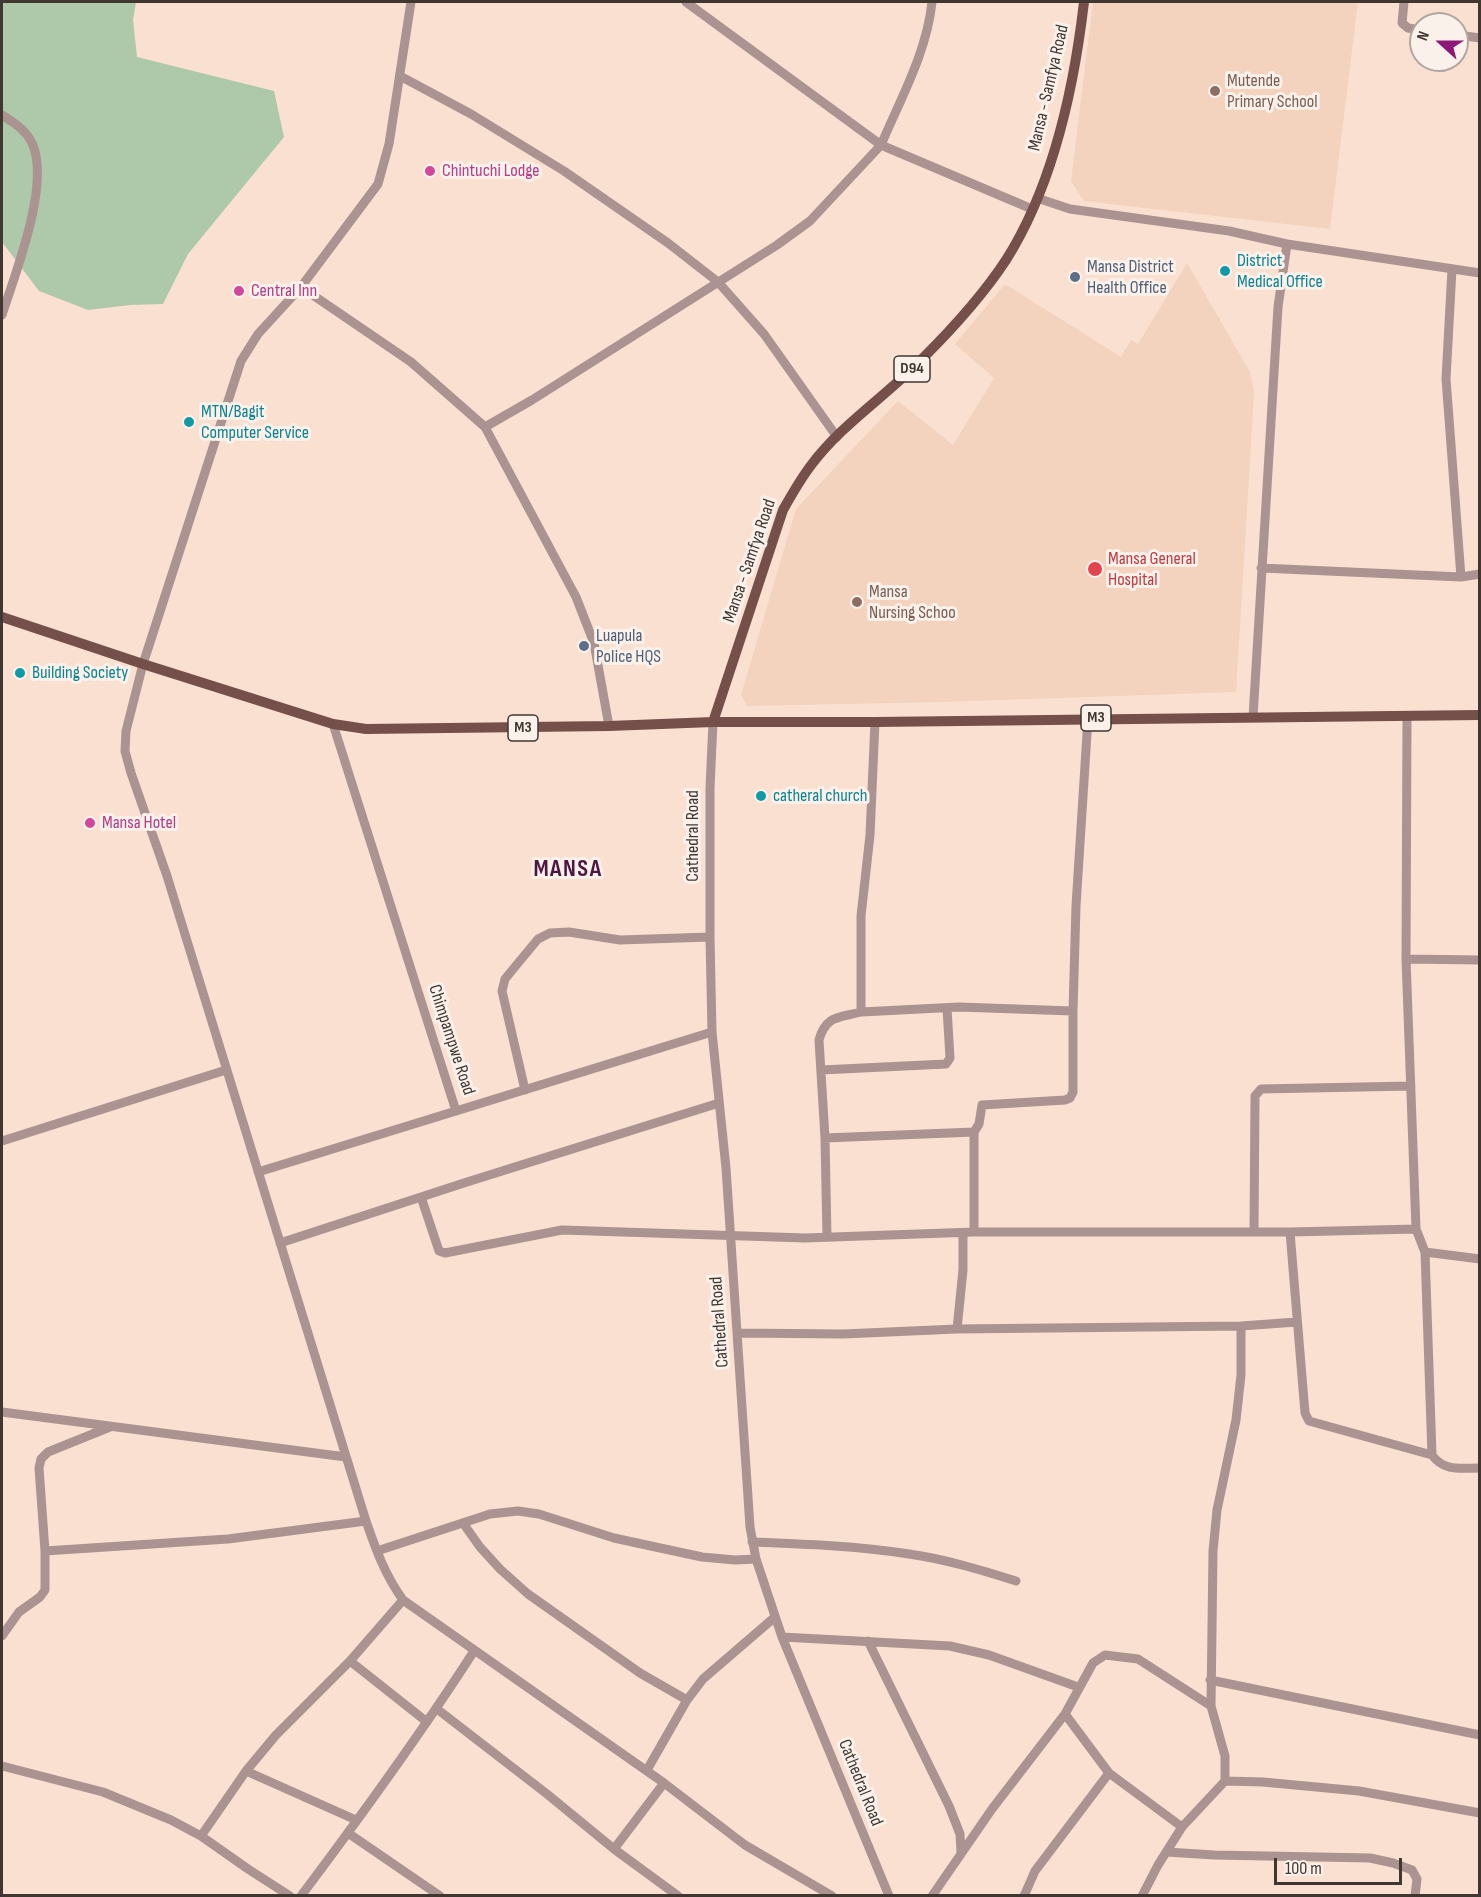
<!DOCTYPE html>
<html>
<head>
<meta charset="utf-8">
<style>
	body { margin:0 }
	#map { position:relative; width:1481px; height:1897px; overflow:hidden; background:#fae0d1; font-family:"Sofia Sans Condensed",sans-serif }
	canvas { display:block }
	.frame { position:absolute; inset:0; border:3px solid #413731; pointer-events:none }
	.north { position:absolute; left:1409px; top:12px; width:60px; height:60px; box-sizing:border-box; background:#fbf1eb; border:2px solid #b1a7a1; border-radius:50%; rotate:291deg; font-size:16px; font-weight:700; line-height:24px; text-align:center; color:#413731 }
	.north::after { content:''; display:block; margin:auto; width:21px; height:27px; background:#8e1878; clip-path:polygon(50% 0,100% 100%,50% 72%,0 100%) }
	.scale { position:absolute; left:1274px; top:1858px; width:128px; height:27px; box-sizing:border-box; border:3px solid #413731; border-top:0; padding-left:8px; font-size:18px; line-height:21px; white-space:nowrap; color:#413731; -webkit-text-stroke:4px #fbf1eb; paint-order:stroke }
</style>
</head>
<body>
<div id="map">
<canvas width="1481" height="1897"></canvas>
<div class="frame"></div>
<div class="north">N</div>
<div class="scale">100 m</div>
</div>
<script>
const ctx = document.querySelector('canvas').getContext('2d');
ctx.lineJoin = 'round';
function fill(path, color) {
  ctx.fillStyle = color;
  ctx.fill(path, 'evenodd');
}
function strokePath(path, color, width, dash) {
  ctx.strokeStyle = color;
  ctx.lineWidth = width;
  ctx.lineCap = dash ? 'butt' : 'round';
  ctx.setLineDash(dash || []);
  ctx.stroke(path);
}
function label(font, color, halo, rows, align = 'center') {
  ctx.font = font + ' "Sofia Sans Condensed",sans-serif';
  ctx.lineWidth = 6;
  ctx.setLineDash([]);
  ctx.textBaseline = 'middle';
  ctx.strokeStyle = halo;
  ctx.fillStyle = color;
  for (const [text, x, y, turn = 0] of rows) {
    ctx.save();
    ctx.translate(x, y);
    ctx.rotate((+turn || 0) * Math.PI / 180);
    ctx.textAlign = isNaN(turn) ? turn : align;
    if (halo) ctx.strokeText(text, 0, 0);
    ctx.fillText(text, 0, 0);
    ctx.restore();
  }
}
fill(new Path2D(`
	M1093 2H1358L1330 229 1084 201 1071 181Z
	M1187 263 1250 372 1254 393 1236 692 941 702 747 706 741 695 796 509 898 401 953 445 994 378 955 344 1005 284 1121 357 1131 340 1138 344Z`), '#f3d2be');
fill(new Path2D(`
	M2 2H136L133 20 137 57 274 91 284 137 188 254 163 304 130 305 88 310 39 291 2 242Z`), '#aec8aa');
strokePath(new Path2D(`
	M411 2 389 144 378 184 301 287 258 334 241 361 143 664 126 731 125 751 131 773 167 876 366 1521C376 1550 385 1575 403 1600L664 1783 745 1845 832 1896
	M686 2 881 145C900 100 927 52 932 2
	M1404 2 1402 23 1408 28 1421 30
	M1457 35 1480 38
	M400 76 471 114 564 171 668 243 718 282 764 334 837 437
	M2 115C14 123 25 129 32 143 51 184 15 274 2 315
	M1037 198 1070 209 1229 231 1287 244 1278 307 1253 717
	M1287 244 1480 273
	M301 287 411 362 485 427 532 400 777 245 810 221 881 145 1032 209
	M485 427 576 597 594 643 609 726
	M1261 568 1461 577 1446 379 1452 269
	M1461 577 1480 574
	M713 722 710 788V937L712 1032 726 1168 750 1527 756 1559 782 1637 889 1896
	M333 724 456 1111 712 1032
	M1406 959 1480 960
	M861 1012 959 1007 1073 1011 1076 906 1088 718
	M821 1070 946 1064 950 1058 947 1008
	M525 1090 502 991 505 979 514 968 538 939 550 933 569 932 620 940 710 937
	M825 1138 974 1132
	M2 1141 226 1070
	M258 1172 456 1111
	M421 1197 439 1251 445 1253 562 1230 805 1238 974 1232H1290L1416 1229 1406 959 1407 716
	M974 1232V1132L979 1124 982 1105 1065 1100 1070 1098 1073 1092V1011
	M1254 1232 1255 1096 1261 1089 1411 1086
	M1290 1232 1305 1413 1309 1421 1432 1455 1425 1252 1416 1229
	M827 1237 825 1138 819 1040C826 1015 839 1018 861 1012V916L870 835 875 722
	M280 1243 467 1182 719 1103
	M1425 1252 1480 1259
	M957 1329 963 1270V1233
	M737 1333 843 1334 957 1329 1241 1326 1297 1322
	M2 1412 346 1457
	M1432 1455C1444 1472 1461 1468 1480 1468
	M463 1523 480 1547 500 1569 528 1594 640 1673 687 1700
	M752 1542C804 1544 857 1546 909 1554 945 1559 981 1570 1016 1581
	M45 1551 228 1539 366 1521
	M377 1551 490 1514 518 1511 539 1514 614 1538 702 1557 735 1560 756 1559
	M2 1636 19 1612 40 1597 45 1590V1551L39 1468 41 1459 48 1452 110 1427
	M782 1637 950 1646 989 1655 1078 1687
	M868 1641 949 1806 960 1834 961 1852
	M350 1661 427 1722
	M1210 1680 1480 1735
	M1211 1706 1213 1551 1217 1510 1236 1420 1241 1375V1326
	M437 1709 547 1794 614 1849 678 1896
	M1065 1714 1093 1663 1105 1655 1138 1659 1211 1706 1225 1756V1781L1182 1827
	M2 1766 103 1792 171 1820 201 1836 248 1869 290 1896
	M647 1770 687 1700 703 1679 775 1617
	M246 1771 356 1820
	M1109 1773 1182 1827 1158 1865 1142 1896
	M1225 1781 1263 1782 1359 1791 1480 1813
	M348 1833 440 1896
	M201 1836 246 1771 276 1735 350 1661 403 1600
	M614 1849 664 1783
	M1167 1852 1214 1855 1370 1858 1393 1863 1412 1870 1417 1879 1415 1896
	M301 1896C361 1816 420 1735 474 1651
	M932 1896 992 1809 1065 1714 1109 1773 1035 1871 1024 1896`), '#aa9390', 9);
strokePath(new Path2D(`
	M2 617 143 664 333 724 366 729 609 726 713 722H875L1480 715
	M713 722 783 510C792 494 801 478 812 464 843 423 889 394 924 357 953 328 983 295 1006 260 1053 186 1074 88 1084 2`), '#754f4a', 10);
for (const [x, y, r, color] of [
	[1215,91,6,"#8d6e63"],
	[430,171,6,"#d1479c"],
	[1225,271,6,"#0f9aa8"],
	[1075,277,6,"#5c6f8a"],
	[239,291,6,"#d1479c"],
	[189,422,6,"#0f9aa8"],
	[1095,569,8,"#e0444e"],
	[857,602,6,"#8d6e63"],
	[584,646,6,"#5c6f8a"],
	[20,673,6,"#0f9aa8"],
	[761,796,6,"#0f9aa8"],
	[90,823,6,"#d1479c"]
]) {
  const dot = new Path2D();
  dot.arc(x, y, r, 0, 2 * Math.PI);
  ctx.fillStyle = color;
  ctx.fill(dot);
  strokePath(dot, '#fbf1eb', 2);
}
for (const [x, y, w] of [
	[912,369,36],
	[1096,718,30],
	[523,728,30]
]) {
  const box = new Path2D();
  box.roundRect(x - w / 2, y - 13, w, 26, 4.5);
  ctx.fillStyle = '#fbf1eb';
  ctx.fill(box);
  strokePath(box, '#413731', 1.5);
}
label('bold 16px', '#413731', null, [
	["D94",912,369],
	["M3",1096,718],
	["M3",523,728]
]);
label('18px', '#785e54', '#fbf1eb', [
	["Mutende",1227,81],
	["Primary School",1227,102],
	["Mansa",869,592],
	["Nursing Schoo",869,613]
], 'left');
label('18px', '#413731', '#fbf1eb', [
	["Mansa - Samfya Road",1049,88,-77],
	["Mansa - Samfya Road",750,561,-71],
	["Cathedral Road",693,836,-90],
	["Chimpampwe Road",451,1040,72],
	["Cathedral Road",720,1322,-94],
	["Cathedral Road",860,1783,68]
]);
label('18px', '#b23c85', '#fbf1eb', [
	["Chintuchi Lodge",442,171],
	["Central Inn",251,291],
	["Mansa Hotel",102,823]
], 'left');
label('18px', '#0d838f', '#fbf1eb', [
	["District",1237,261],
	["Medical Office",1237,282],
	["MTN/Bagit",201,412],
	["Computer Service",201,433],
	["Building Society",32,673],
	["catheral church",773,796]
], 'left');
label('18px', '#4e5e75', '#fbf1eb', [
	["Mansa District",1087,267],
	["Health Office",1087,288],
	["Luapula",596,636],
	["Police HQS",596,657]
], 'left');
label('18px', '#be3a42', '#fbf1eb', [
	["Mansa General",1108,559],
	["Hospital",1108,580]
], 'left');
ctx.letterSpacing = '1.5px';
label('bold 24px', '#4e1742', '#fbf1eb', [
	["MANSA",568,870]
]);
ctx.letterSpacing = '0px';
</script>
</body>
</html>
